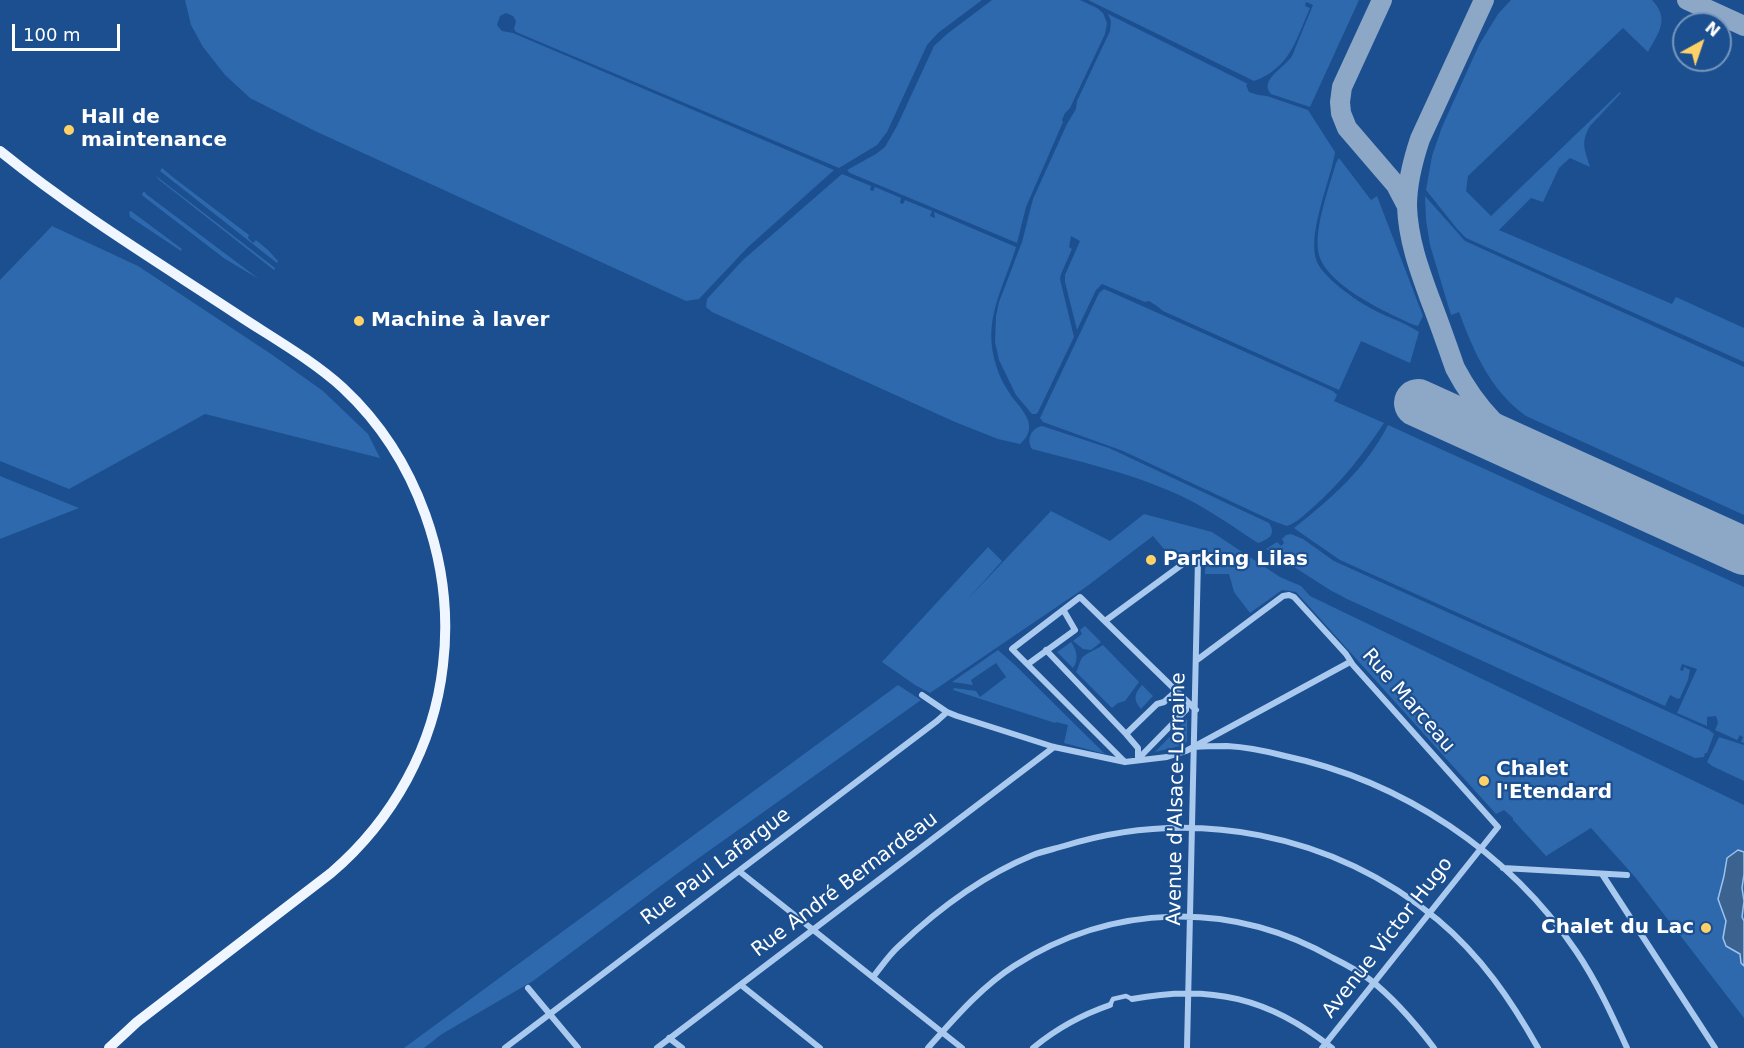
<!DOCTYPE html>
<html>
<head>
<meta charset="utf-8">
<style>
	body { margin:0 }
	#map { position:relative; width:1744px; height:1048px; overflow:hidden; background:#1b4f8f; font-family:"DejaVu Sans",sans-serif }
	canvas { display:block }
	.north { position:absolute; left:1672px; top:12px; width:60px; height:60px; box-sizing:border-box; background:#1b4f8f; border:2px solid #7695bc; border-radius:50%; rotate:40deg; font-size:16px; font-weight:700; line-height:24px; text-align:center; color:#fff }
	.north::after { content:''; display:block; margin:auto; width:21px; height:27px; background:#ffd166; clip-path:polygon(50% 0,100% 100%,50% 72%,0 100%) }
	.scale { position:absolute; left:12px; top:24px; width:108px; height:27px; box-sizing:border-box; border:3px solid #fff; border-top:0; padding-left:8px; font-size:18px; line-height:21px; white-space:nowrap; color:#fff; -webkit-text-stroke:4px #1b4f8f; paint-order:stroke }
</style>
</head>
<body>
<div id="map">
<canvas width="1744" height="1048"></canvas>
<div class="north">N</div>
<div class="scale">100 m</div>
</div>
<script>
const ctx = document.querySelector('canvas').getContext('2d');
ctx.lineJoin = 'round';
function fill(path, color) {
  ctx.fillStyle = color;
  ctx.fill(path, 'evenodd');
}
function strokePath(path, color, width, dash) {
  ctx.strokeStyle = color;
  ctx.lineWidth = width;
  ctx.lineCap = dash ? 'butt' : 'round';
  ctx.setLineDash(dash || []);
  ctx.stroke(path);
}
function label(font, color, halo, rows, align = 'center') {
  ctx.font = font + ' "DejaVu Sans",sans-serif';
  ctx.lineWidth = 4.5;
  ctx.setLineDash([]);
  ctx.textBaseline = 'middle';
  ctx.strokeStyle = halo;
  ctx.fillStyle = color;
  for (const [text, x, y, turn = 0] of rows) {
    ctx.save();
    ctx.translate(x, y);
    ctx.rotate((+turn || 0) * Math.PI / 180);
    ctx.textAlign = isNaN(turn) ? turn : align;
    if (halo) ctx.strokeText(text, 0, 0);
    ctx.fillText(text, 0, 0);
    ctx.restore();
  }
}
fill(new Path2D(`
	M185 0H982L938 33 927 45 887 132 877 145 839 168 516 32 514 29 516 21 513 16 506 13 500 16 497 25 502 31 513 33 834 170 747 248 699 299 686 301 315 131 250 98 225 75 203 47 191 25Z
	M992 0H1080L1097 8 1103 13 1107 23 1105 34 1070 108 1065 113 1062 120 1063 122 1026 207 1017 243 850 173 847 170 876 154 885 147 897 126 934 46 947 34Z
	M1088 0H1359L1310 107 1271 94C1259 80 1283 69 1292 56L1313 5 1306 2 1305 6 1310 8C1296 40 1290 68 1254 81Z
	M1511 0H1652C1670 19 1659 32 1648 52L1623 28 1468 176 1466 191 1491 216 1620 92 1621 93 1590 126C1580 143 1585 150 1590 167L1570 158 1559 168 1543 202 1531 198 1499 230 1672 304 1676 297 1744 328V362L1466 238 1458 230 1426 190 1432 156 1442 127 1479 45 1498 14Z
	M1108 14 1248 84 1246 85 1249 92 1258 95 1267 96 1308 110 1335 152C1331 180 1306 235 1317 262 1323 276 1351 297 1365 305 1382 316 1403 321 1419 332L1410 363 1361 341 1339 390 1163 311 1157 306 1149 301 1145 302 1102 284 1096 290 1077 330 1065 282V275L1080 241 1071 236 1069 247 1072 249 1061 274 1060 279 1074 337 1038 412 1036 414H1032L1016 395 999 360 995 342 996 316 999 302 1022 242 1033 199 1067 124 1076 109 1077 101 1110 31 1111 21Z
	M1339 158 1371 200 1377 196 1423 316 1418 326 1414 325C1386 312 1322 284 1318 250 1315 226 1329 187 1336 163Z
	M162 168 174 178 249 235 248 238 253 243 256 240 268 250 278 261 277 263 160 171Z
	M842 174 871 186 870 190 873 191 875 187 901 198 900 203 903 204 905 200 932 211 930 216 935 218 934 212 1016 247C1003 290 981 321 997 368 1000 378 1006 388 1012 397 1023 411 1040 427 1020 444L998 439 955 422 712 312 706 307 707 299 743 260Z
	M156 176 275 268 274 270 158 179Z
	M144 191 146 194 259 279 225 259 143 196 142 194Z
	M1425 196 1465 241 1744 367V515L1526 416C1490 390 1474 352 1459 312L1451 315 1430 245 1426 220Z
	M131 211 182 249 181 251 130 217 129 212Z
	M52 226 138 266 274 356 323 391 368 434 380 458 205 414 69 489 0 461V280Z
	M1104 289 1333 391 1337 395 1334 401 1384 423C1361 457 1341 483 1310 510 1303 516 1296 523 1287 526L1273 521 1123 451 1043 422 1040 418 1099 293Z
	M1388 425 1744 587V743L1741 742 1743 737 1740 735 1737 740 1715 730 1718 723 1716 716 1707 717V726L1677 713 1697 669 1682 664 1680 670 1683 671 1684 667 1690 670 1688 680 1680 698 1678 699 1670 695 1665 706 1340 560 1298 531 1294 528C1331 499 1367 467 1388 425Z
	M1042 426 1109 448 1269 523C1276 534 1270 539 1258 543 1230 525 1202 504 1170 491 1126 472 1078 461 1032 449 1026 440 1031 428 1042 426Z
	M0 476 79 508 0 539Z
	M1051 511 1110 541 1144 514 1212 532 1280 577 1301 586 1310 596 1744 805V1018L1635 877 1591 828 1546 856 1513 820V818L1504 810 1496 814 1296 592 1282 590 1250 613 1234 592 1229 574H1205L1206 550H1192L1176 563 1153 536 1086 587 930 693 915 685 882 662 988 547 1002 561 968 599Z
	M1291 534 1303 539 1334 561 1709 730 1714 734 1707 753H1705L1704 757 1695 758 1347 599 1330 590 1266 549 1277 542 1281 546 1284 543 1282 539 1286 535Z
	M1085 626 1101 642 1091 650 1083 649 1073 641 1082 634 1080 630Z
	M1071 642C1077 650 1079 660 1073 668L1057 652Z
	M1103 645 1139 682 1125 701 1118 703 1112 708 1076 672C1079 667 1079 662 1082 658 1083 655 1099 648 1103 645Z
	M998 650 1015 665 1105 754 1064 743 1068 725 1056 722 1055 723 953 690 954 688 976 691 980 697 1006 677 996 663 971 680 973 685 952 682Z
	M898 685 921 700 682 870 533 981 442 1034 424 1048H404Z
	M1142 685 1153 696 1141 709C1133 700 1134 694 1142 685Z
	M1187 719V741L1184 745 1155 752Z
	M1719 737 1744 745V781L1712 766 1707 762Z`), '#2e69ad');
const water = new Path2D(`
	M1738 850 1744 852V874L1742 888 1744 901 1742 917 1744 921V966L1741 963 1740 954 1726 946 1723 938 1726 921 1718 899 1724 876 1727 858Z`);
fill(water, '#3c6290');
strokePath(water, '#9cc4f0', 1.5);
strokePath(new Path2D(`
	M1382 0 1342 87 1340 102 1341 113 1347 128 1396 185 1407 206
	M1484 0 1420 139C1413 160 1407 183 1407 206 1408 239 1419 269 1430 299 1439 322 1447 345 1455 368 1477 410 1503 435 1542 459
	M1687 0 1744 26`), '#8da7c7', 20);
strokePath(new Path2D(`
	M1418 403 1744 551`), '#8da7c7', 48);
strokePath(new Path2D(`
	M1110 1005 1113 999 1126 996 1132 999`), '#a9c9ee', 4.5);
strokePath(new Path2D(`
	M1105 621 1191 558 1198 559 1187 1048
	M1046 650 1126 734 1138 748V760
	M1197 660 1283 596 1289 595 1294 597 1346 654 1353 665 1498 827 1322 1048
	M1028 664 1075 630 1064 611
	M922 695 947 712 957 716 1054 747 1125 762 1167 757 1186 751 1350 662
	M1126 734 1157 704 1164 702 1175 692
	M1195 747C1206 746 1216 746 1227 746 1246 747 1266 751 1285 756 1402 781 1509 852 1576 951 1597 982 1612 1015 1627 1048
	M1138 759 1186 710V702
	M1125 762 1012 649 1080 597 1196 710
	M1503 868 1627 875
	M739 871 962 1048
	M1602 874 1715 1048
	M873 977C881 967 889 955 899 946 937 910 984 875 1033 855 1043 851 1054 849 1064 846 1193 806 1333 833 1438 920 1481 956 1511 1000 1538 1048
	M741 985 820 1048
	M528 988 578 1048
	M1132 999C1210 984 1270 998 1332 1048
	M669 1038 682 1048
	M505 1048 937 721 947 712
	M657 1048 1054 747
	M928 1048C954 1019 981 987 1014 966 1112 903 1231 900 1333 958 1345 964 1358 971 1369 979 1394 998 1415 1023 1434 1048
	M1033 1048C1057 1028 1081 1015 1110 1005`), '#a9c9ee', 6);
strokePath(new Path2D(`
	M0 151C74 211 156 261 235 313 271 337 311 359 343 388 417 457 455 564 443 665 434 746 393 820 331 873L137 1022 109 1048`), '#f0f6ff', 10);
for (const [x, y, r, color] of [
	[69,130,6,"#ffd166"],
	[359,321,6,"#ffd166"],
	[1151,560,6,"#ffd166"],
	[1484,781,6,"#ffd166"],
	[1706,928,6,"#ffd166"]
]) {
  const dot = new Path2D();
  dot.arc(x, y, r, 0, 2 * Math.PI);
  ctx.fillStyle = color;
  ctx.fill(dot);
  strokePath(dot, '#1b4f8f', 2);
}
label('bold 20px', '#fff', '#1b4f8f', [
	["Hall de",81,118],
	["maintenance",81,141],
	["Machine à laver",371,321],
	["Parking Lilas",1163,560],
	["Chalet",1496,770],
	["l'Etendard",1496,793],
	["Chalet du Lac",1694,928,"right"]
], 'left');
label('20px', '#fff', '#1b4f8f', [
	["Rue Marceau",1408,701,49],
	["Avenue d'Alsace-Lorraine",1177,799,-89],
	["Rue Paul Lafargue",716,867,-37],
	["Rue André Bernardeau",845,885,-37],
	["Avenue Victor Hugo",1388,938,-52]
]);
</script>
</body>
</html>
